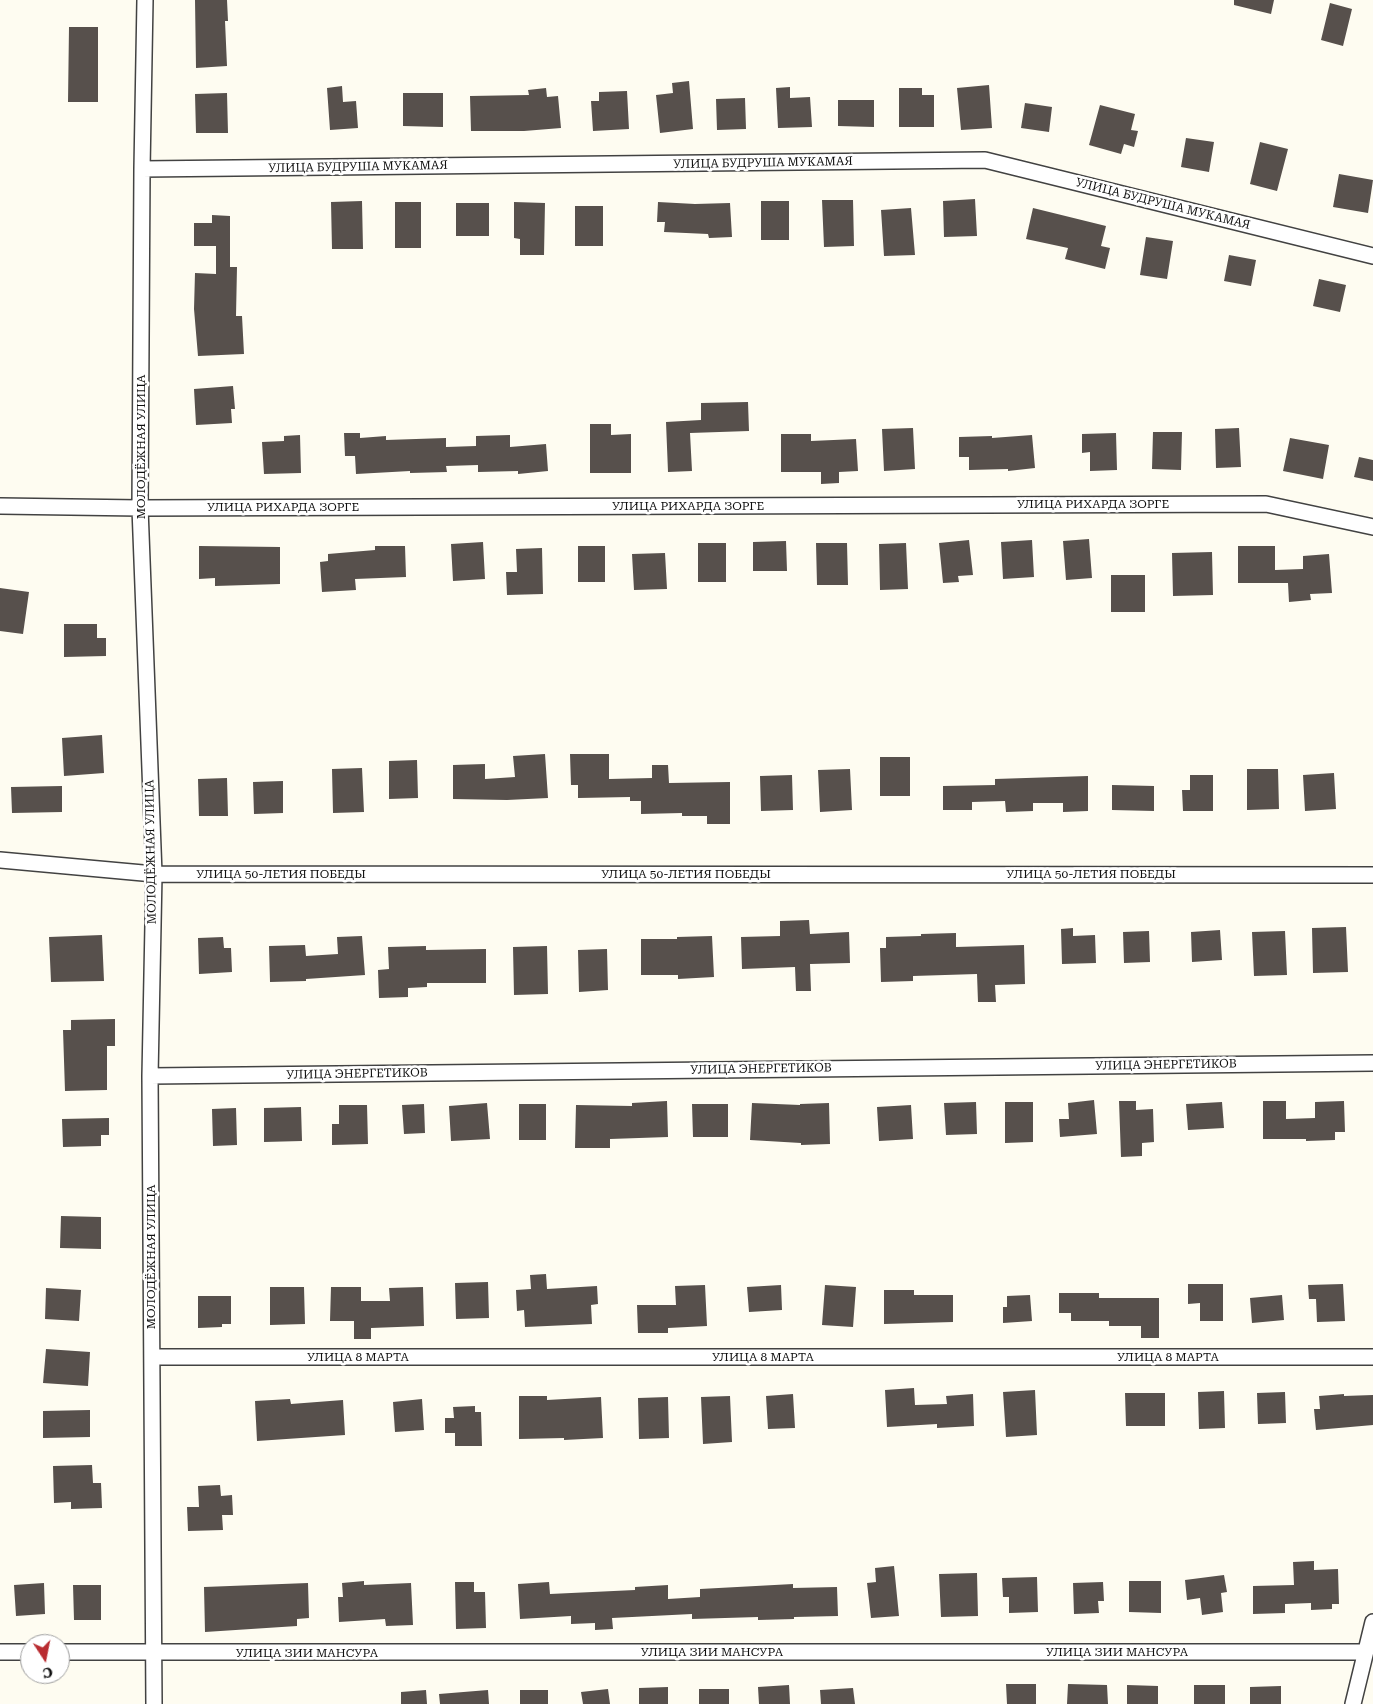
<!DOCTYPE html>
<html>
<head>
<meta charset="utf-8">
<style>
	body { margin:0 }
	#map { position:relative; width:1373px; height:1704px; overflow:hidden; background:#fefcf1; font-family:"Roboto Serif",serif }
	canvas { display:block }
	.north { position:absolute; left:20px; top:1634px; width:50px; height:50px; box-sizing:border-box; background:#fff; border:1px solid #9f9f9f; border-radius:50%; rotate:169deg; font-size:14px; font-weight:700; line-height:20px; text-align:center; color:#0f0f0f }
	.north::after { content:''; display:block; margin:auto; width:18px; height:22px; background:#b92c31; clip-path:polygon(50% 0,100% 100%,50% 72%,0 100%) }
</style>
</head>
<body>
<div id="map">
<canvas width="1373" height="1704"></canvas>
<div class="north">С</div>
</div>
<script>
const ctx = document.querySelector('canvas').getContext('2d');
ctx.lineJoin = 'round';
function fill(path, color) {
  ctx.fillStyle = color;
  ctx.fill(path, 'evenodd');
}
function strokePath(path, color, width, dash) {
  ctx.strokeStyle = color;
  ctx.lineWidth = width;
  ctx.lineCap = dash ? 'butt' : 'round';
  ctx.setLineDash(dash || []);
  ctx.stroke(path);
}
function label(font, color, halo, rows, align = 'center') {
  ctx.font = font + ' "Roboto Serif",serif';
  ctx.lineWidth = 5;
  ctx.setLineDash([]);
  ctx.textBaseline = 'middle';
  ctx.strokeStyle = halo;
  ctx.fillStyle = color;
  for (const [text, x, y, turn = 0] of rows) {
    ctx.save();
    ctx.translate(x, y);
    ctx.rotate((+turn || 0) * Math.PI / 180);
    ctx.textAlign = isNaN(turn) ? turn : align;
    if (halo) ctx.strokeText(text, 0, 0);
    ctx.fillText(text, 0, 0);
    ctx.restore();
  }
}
fill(new Path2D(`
	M195 0H227L228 21H225L227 66 196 68Z
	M1234 0H1274L1271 14 1234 5Z
	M1330 3 1352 9 1343 46 1321 40Z
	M69 27H98V102H68Z
	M689 81 693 129 660 133 656 95 673 93 672 83Z
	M989 85 992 128 961 130 957 88Z
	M342 86 343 102 356 101 358 128 330 130 327 88Z
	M790 87V98L810 97 812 127 778 128 776 88Z
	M546 88 547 97 558 96 561 128 524 131H471L470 96 529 95 528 90Z
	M899 88H922V95H934V127H899Z
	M627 91 629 129 593 131 591 101H599V92Z
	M227 93 228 133H196L195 94Z
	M403 93H443V127L403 126Z
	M745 98 746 129 717 130 716 99Z
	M838 100H874V127L838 126Z
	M1025 103 1052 107 1049 132 1021 128Z
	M1100 105 1135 114 1131 130 1138 131 1134 147 1124 144 1121 154 1089 145Z
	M1186 138 1214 142 1209 172 1181 167Z
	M1260 142 1288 149 1277 191 1250 184Z
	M1339 174 1373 180 1368 213 1333 207Z
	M975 199 977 236 944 237 943 201Z
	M822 200H853L854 246 824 247Z
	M362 201 363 249H332L331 202Z
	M761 201H789V240H761Z
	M395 202H421V248H395Z
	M514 202 545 203 544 255H520V239L514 238Z
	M658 202 695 204 730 203 732 237 709 238 708 234 664 232 665 222H657Z
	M456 203H489V236H456Z
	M575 206H603V246H575Z
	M911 208 915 255 884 256 881 210Z
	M1033 208 1106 226 1101 246 1110 248 1105 269 1065 259 1068 248 1026 239Z
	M212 215 230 216V267H237L236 316H242L244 354 198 356 194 309 195 273 216 274V246H194V223H212Z
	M1146 237 1173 241 1167 279 1140 275Z
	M1229 255 1256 260 1251 286 1224 281Z
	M1319 279 1346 285 1340 312 1313 306Z
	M233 386 235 409H231L232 423 196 425 194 389Z
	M748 402 749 431 690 433 692 471 668 472 666 422 701 420V403Z
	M590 424H611V435L631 434V473H590Z
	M913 428 915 469 884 471 882 429Z
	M1239 428 1241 467 1216 468 1215 429Z
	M1153 432H1182L1181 470 1152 469Z
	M344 433H360V438L386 436V440L446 438V447L476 446V436L510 435V447L546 444 548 471 518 474V471L478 472V465L446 466 447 472 410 473V471L356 474 355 456H345Z
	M1116 433 1117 470 1090 471V452L1082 453V434Z
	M781 434H811V441L856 439 858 471 839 472V483L821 484V472H781Z
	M300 435 301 473 264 474 262 442 284 441V436Z
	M1032 435 1035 468 1008 471V469L969 470V457H959V437L992 436V438Z
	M1290 438 1329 445 1323 479 1283 471Z
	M1359 457 1373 460V481L1354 477Z
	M1089 539 1092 578 1066 580 1063 541Z
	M969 540 973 575 958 576 959 582 943 583 939 543Z
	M1032 540 1034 577 1003 579 1001 542Z
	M786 541 787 571H753V542Z
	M483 542 485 579 453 581 451 544Z
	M698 543H726V582H698Z
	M816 543H847L848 585H817Z
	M906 543 908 589 880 590 879 544Z
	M199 546 280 547V584L215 586V578L199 579Z
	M375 546H405L406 577 355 579 356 590 322 592 320 562 328 561V554L375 550Z
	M578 546H605V582H578Z
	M1238 546H1275V570L1303 569V556L1329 554 1332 593 1310 594 1311 600 1289 602 1288 583H1238Z
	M542 548 543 594 507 595 506 572H517L516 549Z
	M1212 552 1213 595 1173 596 1172 553Z
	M665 553 667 589 634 590 632 554Z
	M1111 575H1145V612H1111Z
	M0 588 29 592 23 634 0 631Z
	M64 624H97V638H106V656L64 657Z
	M102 735 104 773 64 776 62 738Z
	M545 754 548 798 507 800 453 799V765L485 764V779L515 777 513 756Z
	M570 754H609V779L652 778V765H668L669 783 730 782V824H707V816H682V813L641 814V801H630V797L578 798V785H571Z
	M880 757H910V796H880Z
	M417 760 418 798 389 799V761Z
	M362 768 364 812 333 813 332 769Z
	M850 769 852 810 820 812 818 770Z
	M1247 769H1278L1279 809 1247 810Z
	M1334 773 1336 809 1305 811 1303 775Z
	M792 775 793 810 761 811 760 776Z
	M1190 775H1213V811H1183L1182 790H1190Z
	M1088 776V811L1063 812V803H1033V811L1006 812 1005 801 972 802V810H943V786L995 785V779Z
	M227 778 228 816H199L198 779Z
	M283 781V813L254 814 253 782Z
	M1112 785 1154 786V811L1112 810Z
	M62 786V812L12 813 11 787Z
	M809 920 810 934 849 932 850 963 810 964 811 991H796L795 967 742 969 741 937 780 936V921Z
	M1346 927 1348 972 1313 973 1312 928Z
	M1073 928V936L1095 935 1096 963 1062 964 1061 929Z
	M1220 930 1222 960 1192 962 1191 932Z
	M1149 931 1150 962 1124 963 1123 932Z
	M1285 931 1287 975 1254 976 1252 932Z
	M956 933V947L1024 945 1025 984 995 985 996 1002H978L977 974 913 976V981L881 982 880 948H886V937L921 936V934Z
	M102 935 104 981 51 982 49 937Z
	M362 936 365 975 306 979V981L270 982 269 946 305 945 306 956 338 954 337 937Z
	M712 936 714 977 678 979V975H641V939H677V937Z
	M223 937 224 948H231L232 972 199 974 198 938Z
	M426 946V950L486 949V983H427V987L408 988V997L379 998 378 970 389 969 388 947Z
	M547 946 548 994 514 995 513 947Z
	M607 949 608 990 579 992 578 950Z
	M115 1019V1046H107V1090L65 1091 63 1030H71V1020Z
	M1094 1100 1097 1134 1060 1137 1059 1119H1069L1068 1103Z
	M667 1101 668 1137 610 1139V1148H575L576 1105 632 1106V1103Z
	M1119 1101H1136V1110L1153 1109 1154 1142 1142 1143V1156L1121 1157Z
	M1263 1101H1286V1119L1315 1118V1102L1344 1101 1345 1132H1335V1140L1306 1141V1139H1263Z
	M976 1102 977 1134 946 1135 944 1103Z
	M1005 1102H1033V1142L1005 1143Z
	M1222 1102 1224 1128 1188 1130 1186 1104Z
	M487 1103 490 1139 451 1141 449 1106Z
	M752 1103 800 1105V1104L829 1103 830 1144 801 1145V1143L750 1140Z
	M424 1104 425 1133 404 1134 402 1105Z
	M519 1104H546V1140H519Z
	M692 1104H728V1137H693Z
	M339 1105H367L368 1144 332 1145V1124H339Z
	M911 1105 913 1139 879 1141 877 1107Z
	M301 1107 302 1141 264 1142V1108Z
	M236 1108 237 1145 213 1146 212 1109Z
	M109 1118V1135H101V1146L63 1147 62 1119Z
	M61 1216 101 1217V1249L60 1248Z
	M546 1274 547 1289 597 1286 598 1304 591 1305 592 1324 525 1327 524 1310 517 1311 516 1290 531 1289 530 1275Z
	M488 1282 489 1318 456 1319 455 1283Z
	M1188 1284H1223V1321H1200V1303L1188 1304Z
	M1343 1284 1345 1321 1317 1322 1316 1299H1309L1308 1285Z
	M705 1285 707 1326 668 1328V1333H638L637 1305H676L675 1286Z
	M781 1285 782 1310 749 1312 747 1287Z
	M825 1285 856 1287 853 1327 822 1325Z
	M270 1287H304L305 1324 270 1325Z
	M331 1287H361V1301H390L389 1288 423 1287 424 1326 371 1328V1339H354V1321H330Z
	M46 1288 81 1290 79 1321 45 1319Z
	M884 1290H914V1295H953V1322L884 1324Z
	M1059 1293H1099V1298H1159V1338H1141V1326H1109V1321H1071V1313H1059Z
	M1030 1295 1032 1321 1003 1323V1307H1007V1296Z
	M1282 1295 1284 1320 1252 1323 1250 1298Z
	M198 1296H231V1324H222V1327L198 1328Z
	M46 1349 90 1352 88 1386 43 1383Z
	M914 1388 915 1405 947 1404 946 1396 973 1394 974 1426 937 1428V1424L887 1427 885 1390Z
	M1035 1390 1037 1435 1006 1437 1003 1392Z
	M1224 1391 1225 1428 1199 1429 1198 1392Z
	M1285 1392 1286 1423 1258 1424 1257 1393Z
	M1125 1393H1165V1426H1126Z
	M793 1394 795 1428 768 1429 766 1396Z
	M1344 1394V1396L1373 1395V1425L1316 1430 1314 1409H1320L1319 1396Z
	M519 1396H547V1400L601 1397 603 1438 564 1440V1438L519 1439Z
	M730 1396 732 1442 703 1444 701 1397Z
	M668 1397 669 1438 639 1439 638 1398Z
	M290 1399 291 1404 343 1400 345 1435 257 1441 255 1401Z
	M422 1399 424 1430 395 1432 393 1402Z
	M475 1406V1412H481L482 1446H455V1433H445V1418H454L453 1407Z
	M90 1410V1437L43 1438V1411Z
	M92 1465 93 1483H101L102 1508 71 1509V1502L54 1503 53 1466Z
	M220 1485 221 1496 232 1495 233 1515H222L223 1530 188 1531 187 1507H199L198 1486Z
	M1314 1561V1570L1338 1569 1339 1604H1332V1609L1311 1610V1603L1285 1604V1613L1253 1614V1586L1294 1585 1293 1562Z
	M894 1566 899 1616 871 1618 867 1583 876 1582 875 1568Z
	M977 1573 978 1616 941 1617 939 1574Z
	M1224 1575 1227 1592 1221 1593 1223 1612 1202 1615 1200 1598 1187 1600 1185 1580Z
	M1037 1577 1038 1612 1009 1613V1597H1003L1002 1578Z
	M364 1581V1585L411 1583 413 1625 386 1626 385 1619 339 1622 338 1597H343L342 1583Z
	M1129 1581H1161V1613L1129 1612Z
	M455 1582H474V1592H485L486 1628 456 1629Z
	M549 1582 550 1594 635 1590V1587L668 1585V1599L700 1597V1589L793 1584V1588L837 1587 838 1616 794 1617V1619L758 1620V1617L692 1619V1614L612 1618 613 1629 595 1630V1623L571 1624V1616L520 1619 518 1584Z
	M1103 1582 1104 1601H1098L1099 1613 1074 1614 1073 1583Z
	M44 1583 45 1614 16 1616 14 1585Z
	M308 1583 309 1618 297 1619V1626L205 1632 204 1587Z
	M73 1585H101V1620H74Z
	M1006 1684H1036V1704H1007Z
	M1068 1684 1107 1685 1108 1704H1067Z
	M789 1685 790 1704H759L758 1687Z
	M1127 1685 1158 1686V1704H1127Z
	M1194 1685H1225V1704H1194Z
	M1281 1686V1704H1250V1687Z
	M668 1687V1704H639V1688Z
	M853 1688 855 1704H821L820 1690Z
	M608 1689 610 1704H583L581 1692Z
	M699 1689H729V1704H699Z
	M426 1690 427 1704H401V1692Z
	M488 1690 489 1704H440L439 1694Z
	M520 1690H548V1704H520Z`), '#57504c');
const minor = new Path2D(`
	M145 0 142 169 140 508 154 874 150 1076 154 1704
	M142 169 985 160 1373 256
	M0 506 140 508 1266 504 1373 527
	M0 860 154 874 1373 875
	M150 1076 1373 1063
	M152 1357H1373
	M0 1652H30
	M60 1652H1365
	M1353 1704 1373 1622`);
strokePath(minor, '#424242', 18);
strokePath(minor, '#fff', 15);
label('12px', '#0f0f0f', '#fff', [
	["УЛИЦА БУДРУША МУКАМАЯ",763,163,-1],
	["УЛИЦА БУДРУША МУКАМАЯ",358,167,-1],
	["УЛИЦА БУДРУША МУКАМАЯ",1163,204,14],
	["МОЛОДЁЖНАЯ УЛИЦА",141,447,-90],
	["УЛИЦА РИХАРДА ЗОРГЕ",1093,504],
	["УЛИЦА РИХАРДА ЗОРГЕ",688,506],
	["УЛИЦА РИХАРДА ЗОРГЕ",283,507],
	["МОЛОДЁЖНАЯ УЛИЦА",151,852,-91],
	["УЛИЦА 50-ЛЕТИЯ ПОБЕДЫ",281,874],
	["УЛИЦА 50-ЛЕТИЯ ПОБЕДЫ",686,874],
	["УЛИЦА 50-ЛЕТИЯ ПОБЕДЫ",1091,874],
	["УЛИЦА ЭНЕРГЕТИКОВ",1166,1065,-1],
	["УЛИЦА ЭНЕРГЕТИКОВ",761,1069,-1],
	["УЛИЦА ЭНЕРГЕТИКОВ",357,1074,-1],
	["МОЛОДЁЖНАЯ УЛИЦА",151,1257,-90],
	["УЛИЦА 8 МАРТА",358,1357],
	["УЛИЦА 8 МАРТА",763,1357],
	["УЛИЦА 8 МАРТА",1168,1357],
	["УЛИЦА ЗИИ МАНСУРА",712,1652],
	["УЛИЦА ЗИИ МАНСУРА",1117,1652],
	["УЛИЦА ЗИИ МАНСУРА",307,1653]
]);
</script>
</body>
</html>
